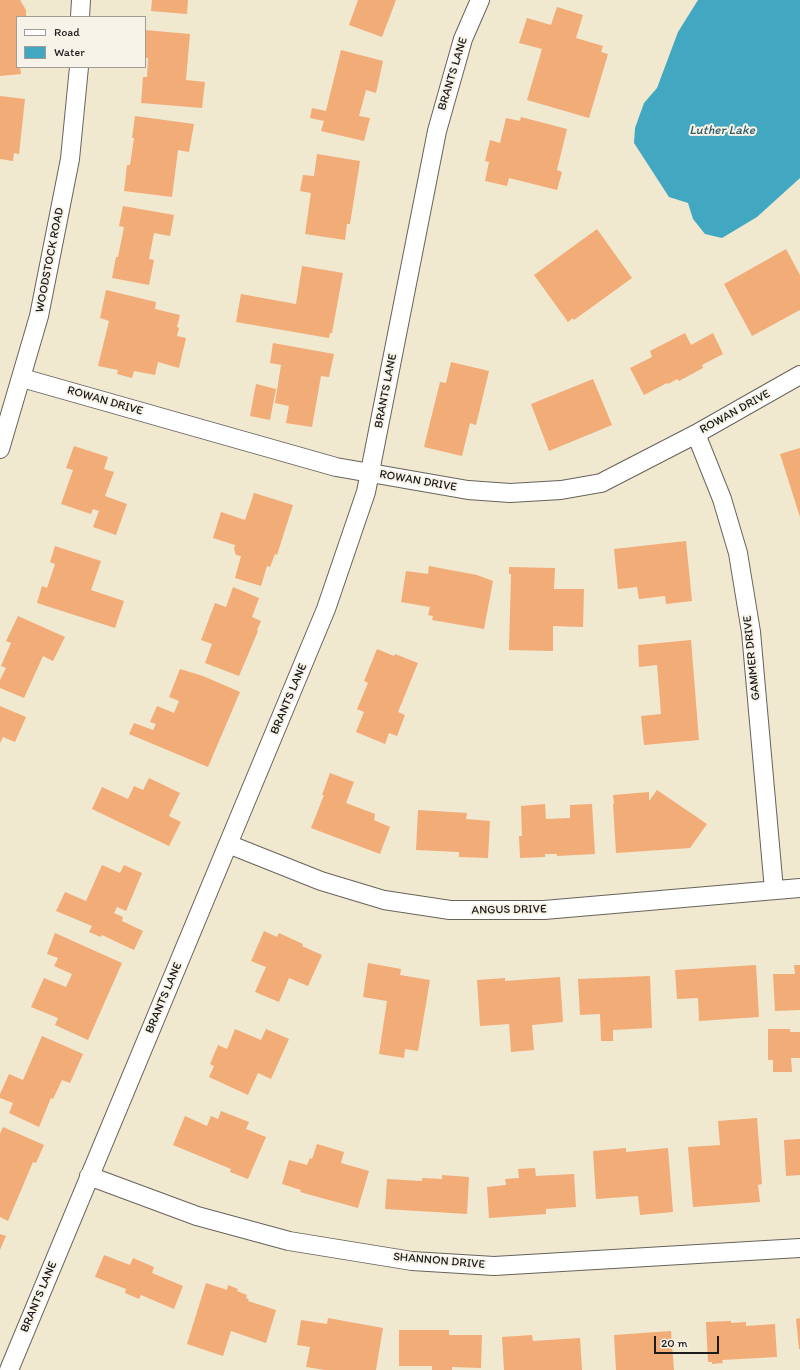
<!DOCTYPE html>
<html>
<head>
<meta charset="utf-8">
<style>
	body { margin:0 }
	#map { position:relative; width:800px; height:1370px; overflow:hidden; background:#f1e8d0; font-family:Itim,sans-serif }
	canvas { display:block }
	.legend { position:absolute; left:16px; top:16px; width:130px; height:52px; box-sizing:border-box; background:#f7f3e8; border:1px solid #9f9d96; margin:0; padding:5px 7px; list-style:none; font-size:12px; color:#1c1c1c }
	.legend li { display:flex; align-items:center; gap:8px; height:20px }
	.legend b { width:20px; border:1px solid #9f9d96 }
	.scale { position:absolute; left:654px; top:1336px; width:65px; height:18px; box-sizing:border-box; border:2px solid #1c1c1c; border-top:0; padding-left:5px; font-size:12px; line-height:14px; white-space:nowrap; color:#1c1c1c; -webkit-text-stroke:3px #f7f3e8; paint-order:stroke }
</style>
</head>
<body>
<div id="map">
<canvas width="800" height="1370"></canvas>
<ul class="legend">
<li><b style="height:5px;background:#fff"></b>Road</li>
<li><b style="height:11px;background:#42a8c2"></b>Water</li>
</ul>
<div class="scale">20 m</div>
</div>
<script>
const ctx = document.querySelector('canvas').getContext('2d');
ctx.lineJoin = 'round';
function fill(path, color) {
  ctx.fillStyle = color;
  ctx.fill(path, 'evenodd');
}
function strokePath(path, color, width, dash) {
  ctx.strokeStyle = color;
  ctx.lineWidth = width;
  ctx.lineCap = dash ? 'butt' : 'round';
  ctx.setLineDash(dash || []);
  ctx.stroke(path);
}
function label(font, color, halo, rows, align = 'center') {
  ctx.font = font + ' Itim,sans-serif';
  ctx.lineWidth = 4;
  ctx.setLineDash([]);
  ctx.textBaseline = 'middle';
  ctx.strokeStyle = halo;
  ctx.fillStyle = color;
  for (const [text, x, y, turn = 0] of rows) {
    ctx.save();
    ctx.translate(x, y);
    ctx.rotate((+turn || 0) * Math.PI / 180);
    ctx.textAlign = isNaN(turn) ? turn : align;
    if (halo) ctx.strokeText(text, 0, 0);
    ctx.fillText(text, 0, 0);
    ctx.restore();
  }
}
fill(new Path2D(`
	M698 0H800V178L757 217 722 238 705 234 693 219 688 203 669 197 634 143 635 128 644 103 657 88 678 32Z`), '#42a8c2');
fill(new Path2D(`
	M0 0H20L26 10V17H17V67H20L21 74 0 76Z
	M152 0H188L187 14 151 11Z
	M358 0H396L382 37 349 25Z
	M557 7 583 15 576 38 603 46 601 52 608 54 589 118 527 100 542 49 519 43 527 18 551 25Z
	M145 30 190 34 186 80 205 82 202 108 141 103 143 77H147L148 58H145Z
	M341 50 383 61 376 93 366 90 359 116 370 118 364 141 321 131 324 121 310 118 312 108 326 111Z
	M0 96 25 99 19 154 14 153 13 161 0 159Z
	M135 116 194 124 189 152 178 150 172 197 124 191 127 165H130L134 138H132Z
	M521 117 567 129 557 170 562 172 557 190 509 178 507 186 485 181 489 162 485 161 490 140 500 143 506 118 520 121Z
	M317 154 360 161 350 224H347L345 240 305 234 311 193 300 191 303 175 314 176Z
	M123 206 174 215 170 236 154 233 149 259 154 260 149 285 112 278 116 257H118L124 227 119 226Z
	M597 229 632 278 574 320 573 318 568 322 534 275Z
	M786 249 800 275V310L752 336 724 284Z
	M302 266 343 273 332 333H330L329 338 236 322 241 294 296 304Z
	M106 290 156 302 155 309 180 315 177 327 179 328 177 336 186 338 179 368 158 362 155 375 134 371 132 378 117 374 118 370 98 366 109 321 100 318Z
	M685 333 691 345 713 333 723 354 702 365 703 368 679 381 677 379 668 384 667 383 644 395 630 368 652 357 650 351Z
	M273 343 334 354 329 377 321 376 312 427 286 423 289 406 275 403 281 365 270 363Z
	M451 362 489 371 476 425 470 423 462 456 424 447 440 382 446 383Z
	M593 379 612 425 549 451 531 404Z
	M256 384 276 389 270 420 250 416Z
	M74 446 108 457 104 469 114 472 105 496 127 504 116 535 93 527 99 511 93 509 91 514 61 504 73 470 66 468Z
	M800 448V517L780 454Z
	M254 493 293 505 277 555 275 554 270 567 267 566 261 586 235 578 241 556 236 555 234 549 235 545 213 538 221 512 245 520Z
	M686 541 692 601 666 604 665 596 639 599 637 587 618 589 614 549Z
	M55 546 101 561 91 590 124 601 115 628 37 603 42 586 47 588 55 564 50 562Z
	M429 566 477 575 493 581 484 629 432 620 433 616 428 615 430 607 401 602 406 571 428 574Z
	M509 567 555 568 554 589H584L583 627 553 626V651L509 650 511 574H509Z
	M233 587 259 598 252 617 261 621 257 630 258 631 239 676 205 663 212 644 201 640 215 603 226 607Z
	M18 616 65 637 53 661 43 656 24 698 0 688V680L6 668 1 666 11 643 6 641Z
	M691 640 699 740 644 745 641 716 661 714 657 665 639 667 638 645Z
	M377 649 394 656 395 654 418 663 398 712 405 715 397 736 389 733 385 744 356 732 364 712 357 709 368 683 364 681Z
	M180 669 203 676 240 692 208 767 129 734 134 723 153 730 156 724 150 722 157 706 174 713 179 701 169 697Z
	M0 706 26 717 15 742 3 737 0 743Z
	M330 773 354 782 346 803 375 814 374 820 390 827 380 854 311 828 324 795H322Z
	M149 778 180 793 169 816 181 822 169 846 92 809 102 787 128 799 134 786 143 790Z
	M657 790 707 824 690 848 616 853 613 804 614 803 613 795 649 792V801Z
	M545 804 546 819 570 818V805L592 804 595 854 557 856V854H545V857L520 858 519 836H522L521 806Z
	M418 810 467 813 466 819 490 821 488 858 459 857V852L416 850Z
	M102 865 120 873 124 865 142 873 126 911 117 907 114 913 123 917 122 921 143 931 134 950 102 935 101 937 89 932 92 926 56 911 65 892 86 901Z
	M264 931 277 937 279 933 303 944 302 946 322 955 308 986 289 978 279 1002 255 992 266 967 251 961Z
	M55 933 122 963 88 1040 55 1025 58 1018 31 1007 44 978 66 987 72 974 54 966 58 958 47 954Z
	M368 963 401 969 400 975 430 980 418 1051 405 1049 404 1058 379 1054 387 1001 363 997Z
	M756 965 759 1017 699 1021 698 998 677 999 675 970Z
	M794 965H800V1010L775 1011 773 974H795Z
	M650 976 652 1028 613 1030V1041H601L600 1014 580 1015 578 979Z
	M560 977 563 1022 532 1025 534 1050 511 1052 509 1024 480 1026 477 980 505 978V981Z
	M235 1029 261 1040 266 1029 289 1039 271 1079 258 1073 248 1095 209 1077 214 1066 210 1064 218 1045 227 1049Z
	M768 1029H790V1032H800V1058H791L792 1072H773V1060H768Z
	M42 1036 83 1054 70 1083 62 1080 53 1099 51 1098 39 1127 9 1113 13 1103 0 1098V1094L9 1074 23 1080Z
	M221 1111 249 1122 246 1129 266 1137 248 1179 230 1172 231 1169 173 1145 185 1116 207 1126 211 1116 218 1119Z
	M757 1118 762 1184 758 1185 760 1202 693 1207 688 1147 720 1145 718 1121Z
	M3 1127 44 1145 36 1163 33 1162 8 1221 0 1217V1134Z
	M800 1139V1175L786 1176 784 1140Z
	M317 1144 344 1152 341 1163 369 1171 358 1208 300 1192 301 1190 282 1184 289 1160 307 1165 310 1158 312 1159Z
	M626 1148V1152L668 1148 673 1212 640 1215 638 1196 596 1199 593 1151Z
	M535 1168 536 1176 574 1174 576 1207 546 1209V1214L489 1218 487 1187 506 1185 505 1179 519 1178 518 1169Z
	M442 1175 469 1177 467 1214 385 1209 387 1179 422 1181V1178L442 1179Z
	M0 1234 6 1236 0 1250Z
	M104 1255 130 1265 133 1258 154 1267 152 1273 183 1286 174 1309 141 1295 139 1299 125 1293 126 1289 95 1277Z
	M206 1283 227 1290 228 1285 238 1289 237 1291 247 1295 246 1298 249 1299 248 1301 276 1310 266 1343 231 1331 223 1356 187 1344Z
	M328 1318 383 1328 376 1370H325L306 1367 310 1347 297 1345 301 1320 327 1324Z
	M800 1318V1349H799L796 1319Z
	M731 1321V1323L746 1322V1326L775 1324 777 1357 722 1360 723 1363 712 1364V1362H708L706 1322Z
	M399 1330H449V1335H482L481 1368 452 1367V1370H432V1366H399Z
	M671 1331 674 1370H616L614 1335Z
	M532 1335 533 1341 580 1338 582 1370H504L502 1337Z`), '#f1ac78');
const street = new Path2D(`
	M80 17 81 0
	M22 378 336 467 468 490 510 493 561 490 601 483 696 434 800 375
	M696 434 722 499 738 553 751 632 774 890
	M0 449 39 316 70 159 79 67
	M228 844 321 881 384 900 450 910H544L800 888
	M89 1176 197 1216 289 1241 412 1261 494 1266 800 1248
	M9 1370 326 609 366 492 437 131 463 39 480 0`);
strokePath(street, '#67635b', 20);
strokePath(street, '#fff', 18);
label('12px', '#1c1c1c', '#f7f3e8', [
	["BRANTS LANE",453,74,-73],
	["WOODSTOCK ROAD",50,260,-79],
	["BRANTS LANE",386,391,-79],
	["ROWAN DRIVE",105,401,16],
	["ROWAN DRIVE",735,412,-29],
	["ROWAN DRIVE",418,481,10],
	["GAMMER DRIVE",752,658,-96],
	["BRANTS LANE",289,699,-67],
	["ANGUS DRIVE",509,910,-1],
	["BRANTS LANE",164,998,-67],
	["SHANNON DRIVE",439,1261,5],
	["BRANTS LANE",39,1297,-67]
]);
label('italic 13px', '#2d5b67', '#f7f3e8', [
	["Luther Lake",722,131]
]);
</script>
</body>
</html>
